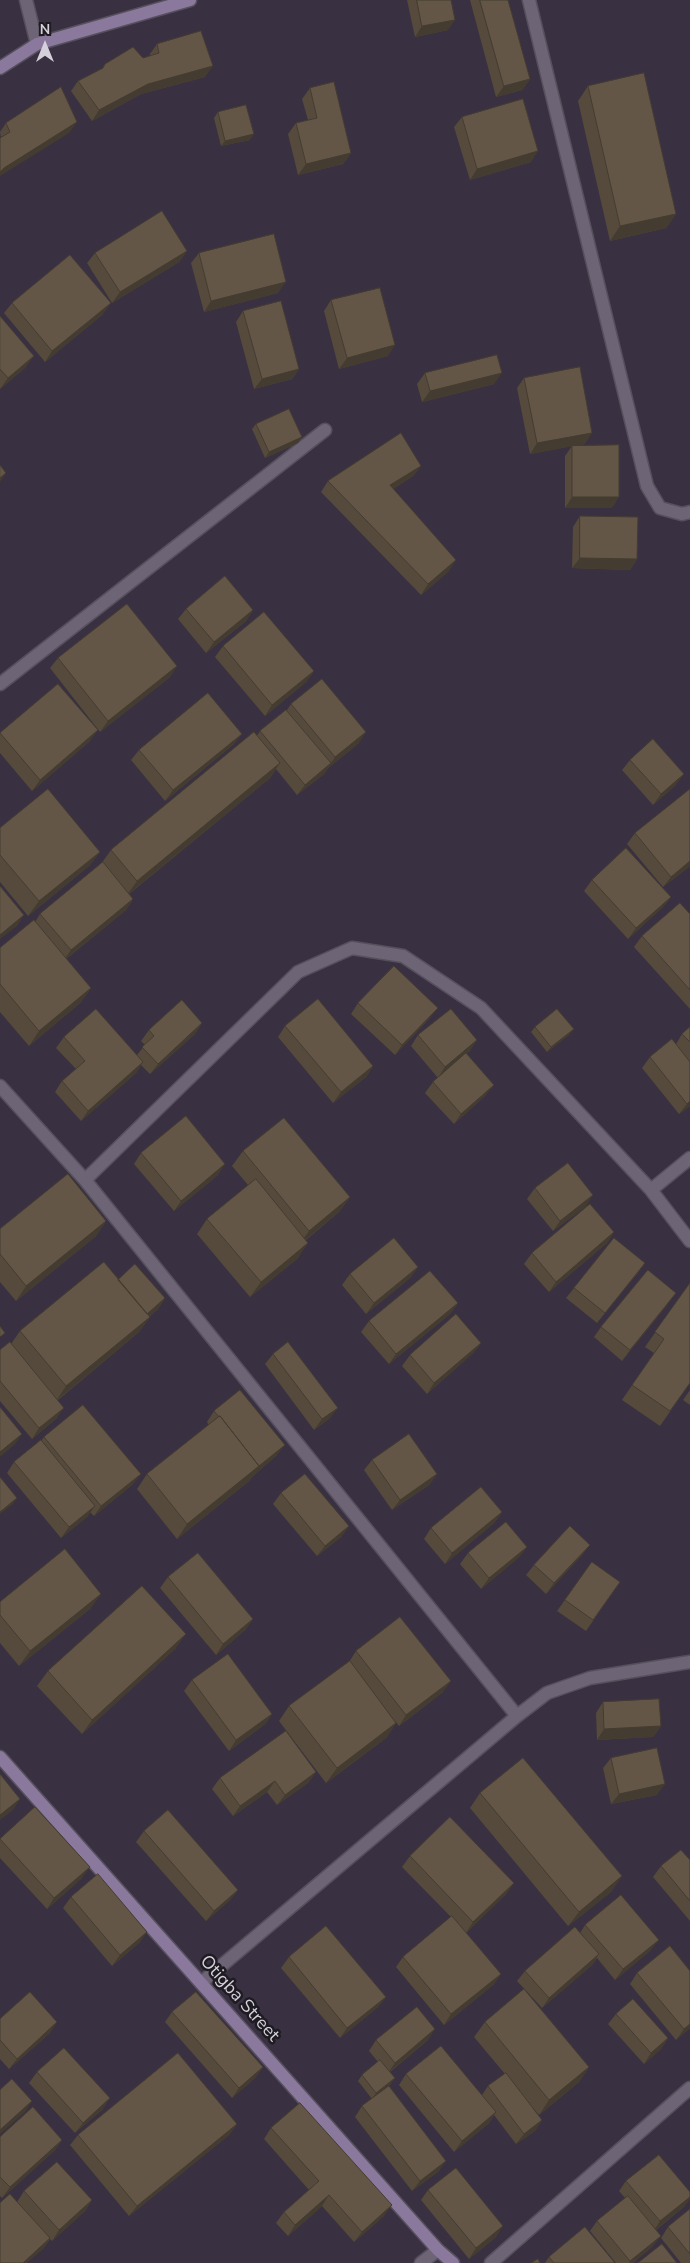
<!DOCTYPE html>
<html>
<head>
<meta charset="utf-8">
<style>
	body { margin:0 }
	#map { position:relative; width:690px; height:2263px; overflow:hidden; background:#393142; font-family:"Nunito Sans",sans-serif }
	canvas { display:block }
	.north { position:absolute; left:20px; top:20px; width:50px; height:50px; -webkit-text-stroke:4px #1f1b22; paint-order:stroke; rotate:0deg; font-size:14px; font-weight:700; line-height:20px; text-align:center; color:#d5d0da }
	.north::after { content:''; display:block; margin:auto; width:18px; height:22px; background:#d5d0da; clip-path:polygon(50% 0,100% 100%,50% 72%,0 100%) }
</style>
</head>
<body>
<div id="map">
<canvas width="690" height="2263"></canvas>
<div class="north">N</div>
</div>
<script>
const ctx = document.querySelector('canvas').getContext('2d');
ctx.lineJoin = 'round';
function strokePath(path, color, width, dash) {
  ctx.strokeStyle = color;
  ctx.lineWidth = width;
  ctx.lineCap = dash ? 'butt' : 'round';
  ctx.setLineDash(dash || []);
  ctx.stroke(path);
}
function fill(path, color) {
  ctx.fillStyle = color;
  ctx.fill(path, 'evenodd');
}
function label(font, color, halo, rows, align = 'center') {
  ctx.font = font + ' "Nunito Sans",sans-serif';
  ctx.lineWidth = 5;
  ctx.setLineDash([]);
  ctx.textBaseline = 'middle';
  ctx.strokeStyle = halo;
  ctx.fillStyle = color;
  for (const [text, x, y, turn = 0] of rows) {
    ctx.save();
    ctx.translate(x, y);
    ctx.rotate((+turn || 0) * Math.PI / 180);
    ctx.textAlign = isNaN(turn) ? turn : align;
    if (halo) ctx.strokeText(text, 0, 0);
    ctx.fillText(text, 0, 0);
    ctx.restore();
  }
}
const street = new Path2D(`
	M26 0 37 44
	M529 0 647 486 660 508 682 514 690 512
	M0 684 325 430
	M0 1086 85 1180 517 1716
	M85 1180 298 972 352 948 403 956 481 1008 651 1190 690 1241
	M651 1190 690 1158
	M201 1983 517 1716 547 1693 590 1678 690 1662
	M421 2263 438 2250
	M491 2263 690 2088`);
const secondary = new Path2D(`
	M0 68 37 44 190 0
	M0 1757 438 2250 453 2263`);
strokePath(street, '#56505d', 15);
strokePath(secondary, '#56505d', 15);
strokePath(street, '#6d6476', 12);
strokePath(secondary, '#8a789d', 12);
fill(new Path2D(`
	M407 0H451L448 30 415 37Z
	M470 0H508L530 79 522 90 496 97Z
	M157 44 205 77 141 94 92 121 71 91 78 81 102 69 105 64 143 58 150 56V54Z
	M588 86 676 214 666 228 610 241 578 101Z
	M310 88 351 153 343 164 298 175 288 134 296 123 308 120 302 99Z
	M218 112 250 140 221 146 214 118Z
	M462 117 531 162 470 180 454 127Z
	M6 123 69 133 1 138 0 132Z
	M187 251 179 262 112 303 87 263 95 253Z
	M199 253 278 293 204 312 191 263Z
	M331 300 388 356 339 369 324 311Z
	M12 303 103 314 45 362 4 313Z
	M243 311 299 369 292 379 254 389 236 322Z
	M0 316 26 367 0 389Z
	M425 373 494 384 422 402 417 384Z
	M524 378 585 444 573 446 612 508H565V456L572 446 530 454 517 388Z
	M256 424 298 443 265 458 252 429Z
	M421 466 413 476 393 489 449 571 421 595 321 492 328 481Z
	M580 516 637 559 630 570 572 568 573 527Z
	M186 609 253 610 246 621 206 653 178 619Z
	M223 646 314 671 306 682 265 716 215 657Z
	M58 658 170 677 100 732 50 668Z
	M291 704 359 743 328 768 324 774 297 795 276 769 270 778 129 894 133 899 126 910 66 959 91 988 80 1003 29 1046 0 1012V948L35 922 40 914 101 864 111 850 257 736 260 731 287 710Z
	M0 733 90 741 32 791 0 753Z
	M234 744 165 801 131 760 139 750Z
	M630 760 676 785 653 805 622 770Z
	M0 828 100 852 89 866 28 916 0 882Z
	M635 833 690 866 663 887 627 844Z
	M592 880 671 897 663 907 628 939 584 891Z
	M690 914V1009L634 947 642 936Z
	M358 1003 430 1018 395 1055 351 1014Z
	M202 1023 195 1034 150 1074 141 1065 136 1073 81 1121 55 1092 62 1081 76 1069 56 1048 64 1037 137 1055 145 1045 141 1041 149 1030Z
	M285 1026 373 1066 366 1077 333 1103 278 1037Z
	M535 1027 570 1034 547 1052 531 1032Z
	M690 1027V1106L679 1114 642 1068 650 1057 676 1044 682 1034Z
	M418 1035 470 1051 466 1054 486 1095 454 1124 425 1093 433 1082 438 1078 411 1046Z
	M243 1151 350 1197 339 1212 306 1240 298 1258 250 1297 197 1234 207 1219 248 1185 232 1166Z
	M141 1153 218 1175 174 1211 134 1164Z
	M535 1188 586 1206 553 1231 527 1199Z
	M106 1221 96 1236 16 1301 0 1282V1229Z
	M614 1232 607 1243 549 1292 524 1264 532 1253Z
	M645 1263 637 1274 597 1323 566 1298 574 1288Z
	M418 1267 410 1278 366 1314 342 1285 350 1274Z
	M118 1280 165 1298 158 1309 149 1317H150L139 1332 58 1400 57 1418 32 1439 0 1401V1350L11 1344 20 1331Z
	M690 1283V1383L660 1426 622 1400 654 1353 645 1347Z
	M458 1303 450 1314 389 1364 361 1332 369 1321Z
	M668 1304 622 1361 594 1337 601 1327Z
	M481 1343 473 1353 427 1394 402 1366 410 1355Z
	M273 1354 330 1418 314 1430 265 1364Z
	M690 1390V1405L683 1400Z
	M214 1411 277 1455 253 1476 249 1481 177 1539 137 1489 147 1474 209 1425 207 1422Z
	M44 1437 133 1484 94 1516 90 1512 88 1516 61 1538 7 1473 14 1462 41 1441Z
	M372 1460 437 1474 429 1485 392 1510 364 1470Z
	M281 1493 349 1526 341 1537 317 1556 273 1504Z
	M502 1512 494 1523 445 1564 424 1539 431 1528Z
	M590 1545 582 1555 546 1594 526 1575 534 1565Z
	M527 1547 519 1557 481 1589 460 1564 468 1553Z
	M592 1562 620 1582 586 1631 557 1611Z
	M168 1577 253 1619 245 1630 216 1655 160 1588Z
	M0 1602 91 1608 19 1666 0 1643Z
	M176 1648 82 1734 37 1686 48 1671Z
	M356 1651 443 1692 399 1726 389 1714 396 1723 386 1738 326 1783 279 1721 289 1706 349 1662Z
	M192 1680 272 1714 265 1724 229 1751 184 1691Z
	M603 1702 661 1726 653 1737 597 1740 596 1713Z
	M611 1758 657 1795 611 1804 603 1768Z
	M316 1772 308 1783 277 1805 267 1792 233 1816 212 1789 220 1778Z
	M480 1793 612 1891 568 1926 470 1808Z
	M144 1831 238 1890 230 1900 206 1921 136 1842Z
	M0 1838 82 1878 47 1909 0 1858Z
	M410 1856 514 1883 506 1894 466 1933 501 1974 493 1985 444 2025 396 1967 403 1957 451 1917 402 1867Z
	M690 1860V1921L653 1877 661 1866Z
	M71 1897 140 1942 112 1966 63 1908Z
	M585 1925 651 1950 615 1980 597 1958 592 1965 542 2008 517 1981 525 1971 580 1933Z
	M289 1957 386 1997 378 2007 340 2038 281 1968Z
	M637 1973 690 2028 676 2040 630 1984Z
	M172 2012 263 2067 255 2078 232 2098 165 2022Z
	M616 2014 668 2038 661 2049 644 2064 608 2024Z
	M0 2019 50 2033 9 2069 0 2059Z
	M485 2022 589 2067 579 2082 539 2115 527 2101 542 2120 535 2131 516 2144 494 2115 489 2123 454 2152 399 2085 406 2074 482 2095 488 2086 505 2074 474 2037Z
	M376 2040H428L390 2072 391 2084 376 2096 439 2171 412 2191 355 2117 362 2106 372 2099 358 2081 362 2075 378 2062 369 2051Z
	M37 2072 103 2109 75 2133 29 2083Z
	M237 2124 229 2135 129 2216 70 2145 78 2135Z
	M271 2128 384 2216 354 2242 322 2206 288 2236 276 2223 284 2212 309 2190 264 2139Z
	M0 2137 62 2140 55 2150 2 2198 0 2196Z
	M626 2181 685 2206 656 2230 653 2246 633 2263H616L590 2231 597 2221 625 2198 619 2191Z
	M428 2190 496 2237 469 2259 421 2200Z
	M24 2191 92 2200 85 2211 52 2241 50 2239 43 2249 17 2202Z
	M690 2209V2263H681L661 2238 668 2227Z
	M549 2257 615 2263H545Z`), '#554a3c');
fill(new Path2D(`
	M455 20 448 30 415 37 422 26Z
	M213 66 205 77 141 94 92 121 99 110 148 84Z
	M530 79 522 90 496 97 504 86Z
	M77 122 69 133 0 176V172L4 168Z
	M254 134 250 140 221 146 225 141Z
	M538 151 531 162 470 180 477 169Z
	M351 153 343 164 298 175 306 164Z
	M676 214 666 228 610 241 620 226Z
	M187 251 179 262 112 303 120 292Z
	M286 282 278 293 204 312 211 301Z
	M111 303 103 314 45 362 52 351Z
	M395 345 388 356 339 369 347 358Z
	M34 356 26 367 0 389 8 378Z
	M299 369 292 379 254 389 262 379Z
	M502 373 494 384 422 402 430 391Z
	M592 433 585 444 530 454 537 443Z
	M302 437 298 443 265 458 269 452Z
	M421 466 413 476 382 496 390 485Z
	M6 473 0 482V478Z
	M572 497H619L612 508H565Z
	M580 558 637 559 630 570 572 568Z
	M456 560 449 571 421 595 428 584Z
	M253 610 246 621 206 653 214 642Z
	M177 666 170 677 100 732 108 721Z
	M314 671 306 682 265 716 272 705Z
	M98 730 90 741 32 791 40 780Z
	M366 732 359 743 328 768 324 774 297 795 305 785 331 763 335 757Z
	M242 734 234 744 165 801 173 790Z
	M280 763 270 778 126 896 137 881Z
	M684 774 676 785 653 805 661 794Z
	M100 852 89 866 28 916 39 901Z
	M690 861V866L663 887 671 877Z
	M671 897 663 907 628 939 636 928Z
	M133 899 126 910 63 961 71 950Z
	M24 915 17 926 0 939V935Z
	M91 988 80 1003 29 1046 39 1031Z
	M438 1008 430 1018 395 1055 402 1045Z
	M202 1023 195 1034 150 1074 158 1064Z
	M574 1029 570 1034 547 1052 551 1047Z
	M477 1040 470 1051 438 1078 445 1067Z
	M143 1062 136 1073 81 1121 88 1111Z
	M373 1066 366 1077 333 1103 341 1092Z
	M494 1085 486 1095 454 1124 461 1114Z
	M690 1101V1106L679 1114 687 1104Z
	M225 1164 218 1175 174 1211 181 1201Z
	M593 1195 586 1206 553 1231 560 1221Z
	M350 1197 339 1212 298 1246 309 1231Z
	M106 1221 96 1236 16 1301 26 1286Z
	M614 1232 607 1243 549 1292 556 1282Z
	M308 1243 298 1258 250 1297 261 1282Z
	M645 1263 637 1274 597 1323Z
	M418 1267 410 1278 366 1314 374 1303Z
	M676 1293 668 1304 622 1361 630 1350Z
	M165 1298 158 1309 139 1326 146 1315Z
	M458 1303 450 1314 389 1364 396 1354Z
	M150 1317 139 1332 56 1401 66 1386Z
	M481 1343 473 1353 427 1394 434 1383Z
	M64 1408 57 1418 32 1439 39 1428Z
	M338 1408 330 1418 314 1430 322 1419Z
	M22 1434 15 1444 0 1457V1452Z
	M285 1445 277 1455 253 1476 249 1481 177 1539 187 1524Z
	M141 1474 133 1484 94 1516 101 1506Z
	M437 1474 429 1485 392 1510 400 1500Z
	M17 1498 13 1504 0 1514V1512Z
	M95 1506 88 1516 61 1538 69 1527Z
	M502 1512 494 1523 445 1564 452 1553Z
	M349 1526 341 1537 317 1556 325 1546Z
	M590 1545 582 1555 546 1594 554 1583Z
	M527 1547 519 1557 481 1589 489 1578Z
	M101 1594 91 1608 19 1666 30 1651Z
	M253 1619 245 1630 216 1655 223 1644Z
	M186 1634 176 1648 82 1734 92 1720Z
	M451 1681 443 1692 399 1726 406 1715Z
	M272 1714 265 1724 229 1751 236 1740Z
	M396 1723 386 1738 326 1783 337 1768Z
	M661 1726 653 1737 597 1740 604 1729Z
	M316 1772 308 1783 277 1805 285 1795Z
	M275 1781 267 1792 233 1816 240 1806Z
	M665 1784 657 1795 611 1804 619 1794Z
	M20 1799 13 1810 0 1820V1815Z
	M90 1867 82 1878 47 1909 54 1898Z
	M622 1876 612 1891 568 1926 579 1912Z
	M514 1883 506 1894 466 1933 473 1922Z
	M238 1890 230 1900 206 1921 214 1911Z
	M147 1932 140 1942 112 1966 120 1955Z
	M659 1940 651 1950 615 1980 623 1969Z
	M599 1954 592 1965 542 2008 549 1998Z
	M501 1974 493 1985 444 2025 451 2014Z
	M386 1997 378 2007 340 2038 347 2028Z
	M57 2022 50 2033 9 2069 17 2059Z
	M690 2024V2028L676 2040 684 2029Z
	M435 2029 428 2040 388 2073 395 2063Z
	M668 2038 661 2049 644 2064 651 2053Z
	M263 2067 255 2078 232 2098 239 2088Z
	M589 2067 579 2082 539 2115 549 2100Z
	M395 2078 391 2084 372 2099 376 2093Z
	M110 2098 103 2109 75 2133 83 2123Z
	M32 2101 25 2112 0 2134V2130Z
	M496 2112 489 2123 454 2152 462 2141Z
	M542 2120 535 2131 516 2144 524 2134Z
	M237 2124 229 2135 129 2216 137 2206Z
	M62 2140 55 2150 2 2198 10 2187Z
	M446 2161 439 2171 412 2191 420 2181Z
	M329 2195 322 2206 288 2236 295 2225Z
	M690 2197V2199L685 2206 653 2232 660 2221Z
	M92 2200 85 2211 52 2241 59 2230Z
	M392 2205 384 2216 354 2242 362 2232Z
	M503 2226 496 2237 469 2259 476 2248Z
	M661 2236 653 2246 633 2263H629L630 2261Z
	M50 2238 43 2249 27 2263H23Z`), '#453c31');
const building = new Path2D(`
	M417 0H451L455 20 422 26Z
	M480 0H508L530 79 504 86Z
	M201 31 213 66 148 84 99 110 78 81 103 68 105 64 133 47 143 58 159 53 157 44Z
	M644 73 676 214 620 226 588 86Z
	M334 82 351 153 306 164 296 123 317 118 310 88Z
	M61 87 77 122 4 168 0 172V138L10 132 6 123Z
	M523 99 538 151 477 169 462 117Z
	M246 105 254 134 225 141 218 112Z
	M162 211 187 251 120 292 95 253Z
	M274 234 286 282 211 301 199 253Z
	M70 255 111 303 52 351 12 303Z
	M380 288 395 345 347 358 331 300Z
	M281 301 299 369 262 379 243 311Z
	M0 316 34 356 8 378 0 369Z
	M497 355 502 373 430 391 425 373Z
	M580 367 592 433 537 443 524 378Z
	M289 409 302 437 269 452 256 424Z
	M401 433 421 466 390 485 456 560 428 584 328 481Z
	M619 445V497H572V446Z
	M0 465 6 473 0 478Z
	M580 516 638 517 637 559 580 558Z
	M225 576 253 610 214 642 186 609Z
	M127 604 177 666 108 721 58 658Z
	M264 612 314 671 272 705 223 646Z
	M322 679 366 732 335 757 291 704Z
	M58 684 98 730 40 780 0 733Z
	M208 693 242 734 173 790 139 750Z
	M286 710 331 763 305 785 260 731Z
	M254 732 280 763 137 881 111 850Z
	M653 739 684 774 661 794 630 760Z
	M48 789 100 852 39 901 0 855V828Z
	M690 789V861L671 877 635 833Z
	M626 848 671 897 636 928 592 880Z
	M103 862 133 899 71 950 40 914Z
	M0 886 24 915 0 935Z
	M680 903 690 914V990L642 936Z
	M34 920 91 988 39 1031 0 984V948Z
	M394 966 438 1008 402 1045 358 1003Z
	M318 999 373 1066 341 1092 285 1026Z
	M182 1000 202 1023 158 1064 142 1047 154 1036 149 1030Z
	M96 1009 143 1062 88 1111 62 1081 85 1061 64 1037Z
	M451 1009 477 1040 445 1067 418 1035Z
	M557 1009 574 1029 551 1047 535 1027Z
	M690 1027V1042L682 1034Z
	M672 1039 690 1062V1101L687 1104 650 1057Z
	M466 1053 494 1085 461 1114 433 1082Z
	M186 1116 225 1164 181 1201 141 1153Z
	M284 1118 350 1197 309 1231 243 1151Z
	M568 1163 593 1195 560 1221 535 1188Z
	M68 1174 106 1221 26 1286 0 1254V1229Z
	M256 1179 308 1243 261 1282 207 1219Z
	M590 1204 614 1232 556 1282 532 1253Z
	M394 1238 418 1267 374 1303 350 1274Z
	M614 1238 645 1263 605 1313 574 1288Z
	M104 1262 150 1317 66 1386 20 1331Z
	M135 1264 165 1298 147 1314 118 1280Z
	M648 1270 676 1293 630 1350 601 1327Z
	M430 1271 458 1303 396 1354 369 1321Z
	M690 1283V1383L670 1411 632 1385 664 1339 655 1332Z
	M456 1314 481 1343 434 1383 410 1355Z
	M0 1326 5 1333 0 1337Z
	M10 1342 64 1408 39 1428 0 1381V1350Z
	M288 1342 338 1408 322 1419 273 1354Z
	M240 1390 285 1445 259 1466 220 1416 219 1417 214 1411Z
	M83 1405 141 1474 101 1506 44 1437Z
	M0 1407 22 1434 0 1452Z
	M220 1416 259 1466 187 1524 147 1474Z
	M409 1434 437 1474 400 1500 372 1460Z
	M41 1440 95 1506 69 1527 14 1462Z
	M305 1474 349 1526 325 1546 281 1493Z
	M0 1477 17 1498 0 1512Z
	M481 1487 502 1512 452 1553 431 1528Z
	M506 1522 527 1547 489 1578 468 1553Z
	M570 1526 590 1545 554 1583 534 1565Z
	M65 1549 101 1594 30 1651 0 1615V1602Z
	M198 1553 253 1619 223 1644 168 1577Z
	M592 1562 620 1582 593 1620 565 1600Z
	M142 1586 186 1634 92 1720 48 1671Z
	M400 1617 451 1681 406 1715 356 1651Z
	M228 1654 272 1714 236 1740 192 1680Z
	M350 1661 396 1723 337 1768 289 1706Z
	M659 1699 661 1726 604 1729 603 1702Z
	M286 1731 316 1772 285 1795 275 1781 240 1806 220 1778Z
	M657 1748 665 1784 619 1794 611 1758Z
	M523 1758 622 1876 579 1912 480 1793Z
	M0 1774 20 1799 0 1815Z
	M35 1807 90 1867 54 1898 0 1839Z
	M168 1810 238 1890 214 1911 144 1831Z
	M450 1817 514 1883 473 1922 410 1856Z
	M681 1850 690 1860V1901L661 1866Z
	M98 1874 147 1932 120 1955 71 1897Z
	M621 1895 659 1940 623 1969 585 1925Z
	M452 1916 501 1974 451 2014 403 1957Z
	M326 1926 386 1997 347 2028 289 1957Z
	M575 1927 599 1954 549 1998 525 1971Z
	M670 1946 690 1971V2024L684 2029 637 1973Z
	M524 1989 589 2067 549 2100 485 2022Z
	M30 1992 57 2022 17 2059 0 2040V2019Z
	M196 1992 263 2067 239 2088 172 2012Z
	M633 1999 668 2038 651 2053 616 2014Z
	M417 2007 435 2029 395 2063 376 2040Z
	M441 2046 496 2112 462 2141 406 2074Z
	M64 2048 110 2098 83 2123 37 2072Z
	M178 2053 237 2124 137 2206 78 2135Z
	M380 2060 395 2078 376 2093 362 2075Z
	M506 2073 542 2120 524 2134 488 2086Z
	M12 2079 32 2101 0 2130V2090Z
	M389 2086 446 2161 420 2181 362 2106Z
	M300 2103 392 2205 362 2232 329 2195 295 2225 284 2212 319 2181 271 2128Z
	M33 2107 62 2140 10 2187 0 2177V2137Z
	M659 2155 690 2192V2197L660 2221 626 2181Z
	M57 2162 92 2200 59 2230 24 2191Z
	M456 2168 503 2226 476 2248 428 2190Z
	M10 2194 50 2238 23 2263H0V2203Z
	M628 2196 661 2236 630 2261 597 2221Z
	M690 2209V2254L668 2227Z
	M585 2227 615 2263H554L549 2257Z
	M662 2244 677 2263H638Z
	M538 2259 540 2263H531Z`);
fill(building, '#635646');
strokePath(building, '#453c31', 1);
label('18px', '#d5d0da', '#1f1b22', [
	["Otigba Street",239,1999,48]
]);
</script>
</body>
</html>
